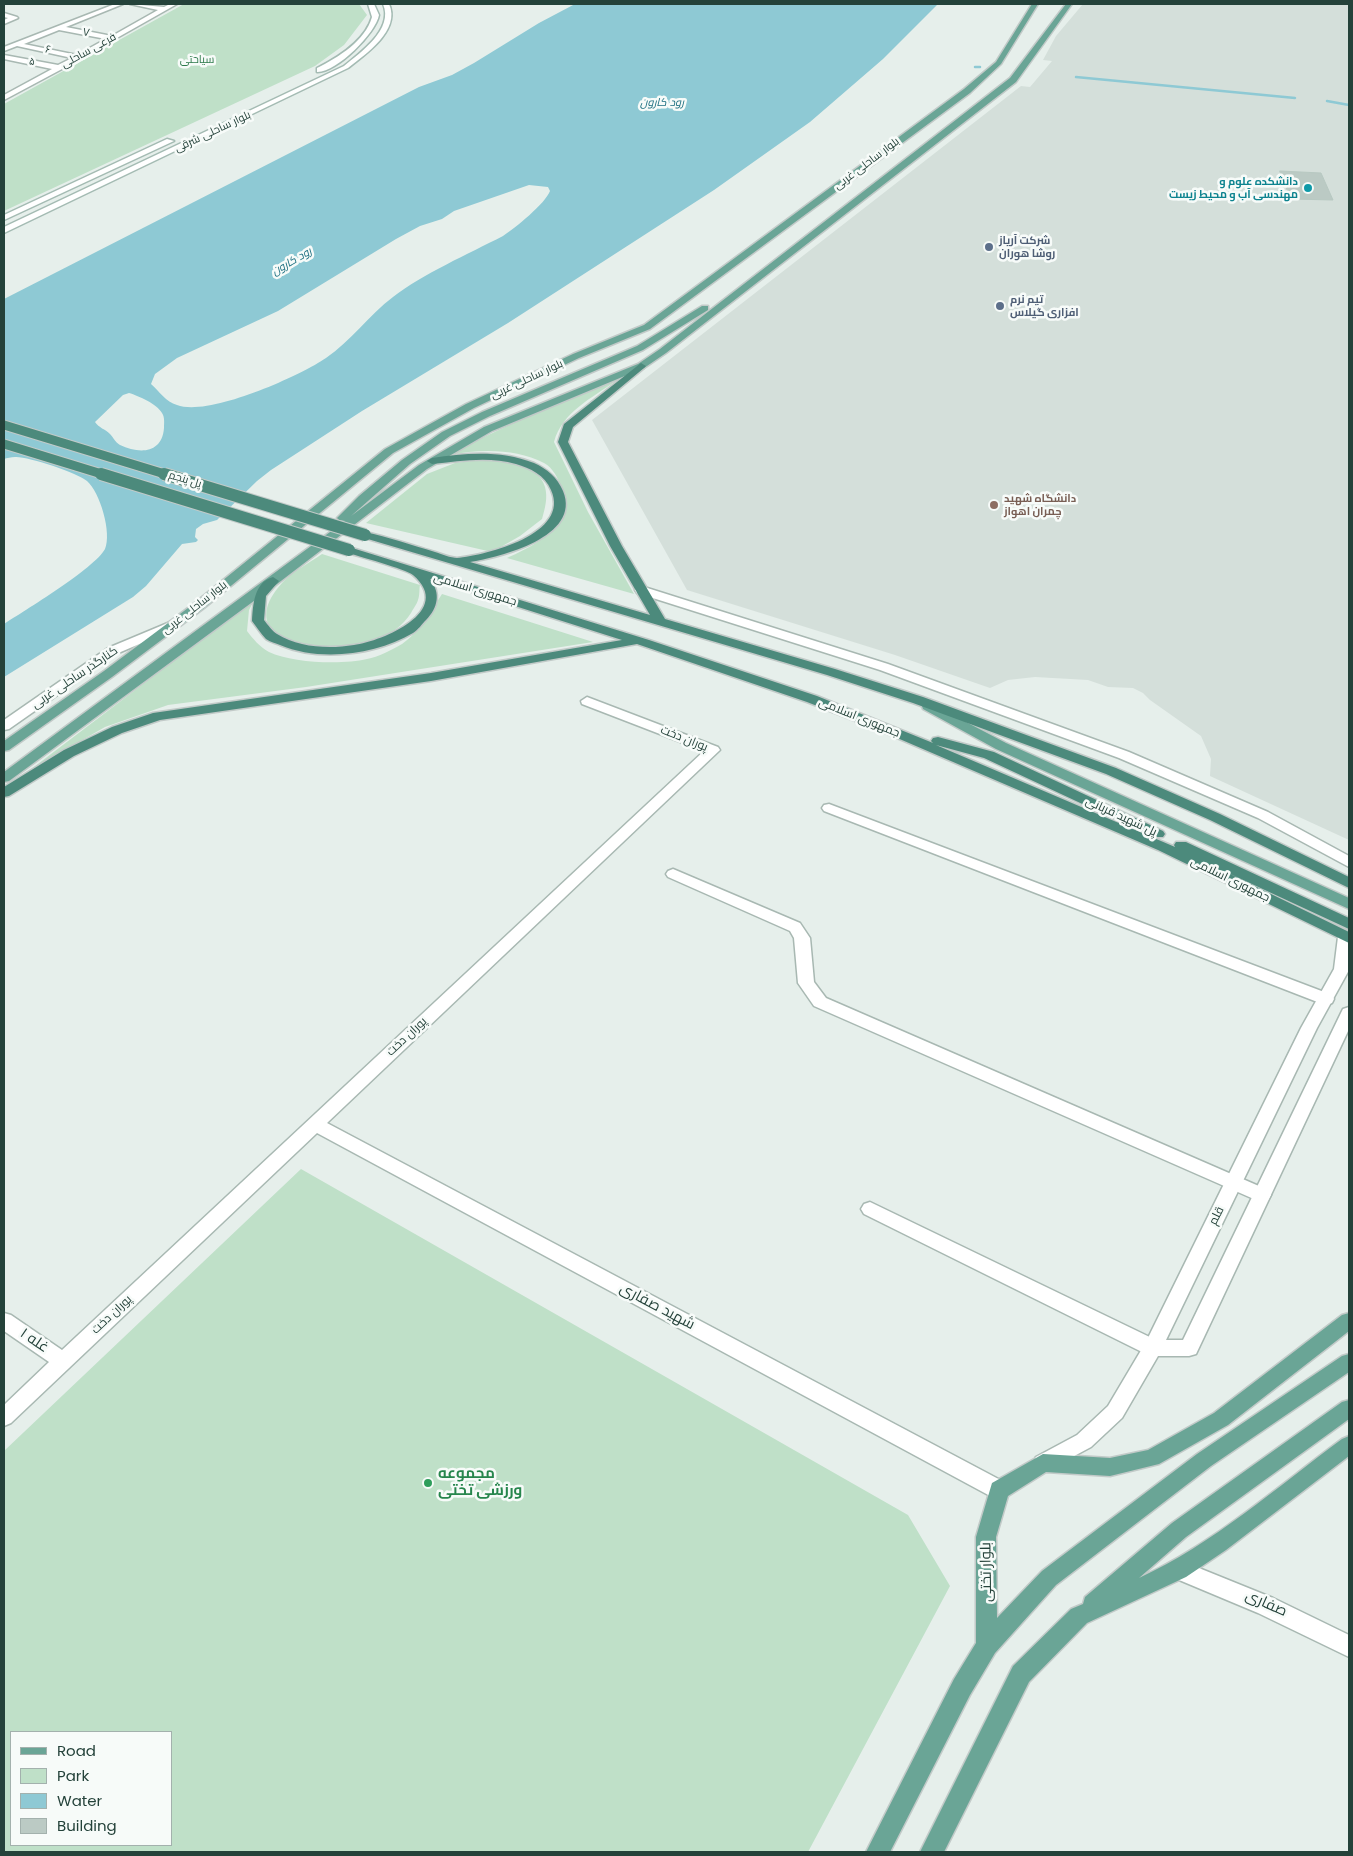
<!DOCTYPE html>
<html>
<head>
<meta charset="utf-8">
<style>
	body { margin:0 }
	#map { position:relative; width:1353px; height:1856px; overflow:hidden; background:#e6efeb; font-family:Poppins,sans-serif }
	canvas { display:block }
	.frame { position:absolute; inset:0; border:5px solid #24423a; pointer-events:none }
	.legend { position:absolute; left:10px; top:1731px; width:162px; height:115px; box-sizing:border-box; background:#f7fbf9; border:1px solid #a3b1ad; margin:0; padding:6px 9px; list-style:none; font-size:15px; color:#24423a }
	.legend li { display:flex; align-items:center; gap:10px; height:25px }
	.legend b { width:25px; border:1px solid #a3b1ad }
</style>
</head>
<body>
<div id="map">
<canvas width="1353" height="1856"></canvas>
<div class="frame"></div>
<ul class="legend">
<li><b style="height:6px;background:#6aa596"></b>Road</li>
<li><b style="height:14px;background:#bfe0c8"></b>Park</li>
<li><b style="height:14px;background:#8ec9d4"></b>Water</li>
<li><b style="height:14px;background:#bbcac4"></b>Building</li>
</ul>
</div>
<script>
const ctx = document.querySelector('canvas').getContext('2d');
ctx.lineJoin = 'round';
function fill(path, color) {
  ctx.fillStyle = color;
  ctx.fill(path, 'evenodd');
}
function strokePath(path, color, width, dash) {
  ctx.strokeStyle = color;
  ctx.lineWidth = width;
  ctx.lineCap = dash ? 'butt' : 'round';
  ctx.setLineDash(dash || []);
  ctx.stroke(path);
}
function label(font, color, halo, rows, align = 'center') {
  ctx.font = font + ' Poppins,Cairo,sans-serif';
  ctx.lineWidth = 5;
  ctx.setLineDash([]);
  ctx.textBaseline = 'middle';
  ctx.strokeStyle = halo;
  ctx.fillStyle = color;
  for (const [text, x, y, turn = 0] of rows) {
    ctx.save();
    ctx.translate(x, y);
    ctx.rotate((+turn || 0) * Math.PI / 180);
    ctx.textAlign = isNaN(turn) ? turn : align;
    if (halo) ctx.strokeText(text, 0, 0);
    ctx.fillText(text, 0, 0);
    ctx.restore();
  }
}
fill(new Path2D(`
	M1083 4H1349V840L1210 776 1211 759 1201 736 1150 700 1143 693 1133 688 1108 687 1088 680 1035 677 1008 680 990 688 895 655 687 590 592 420 1021 86 1030 87 1052 61 1043 60 1056 36Z`), '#d4dfda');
fill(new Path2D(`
	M184 4H359L367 15 344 45 315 66 4 211V104Z
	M616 381C592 398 562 412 554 442L588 512 634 594 507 558C536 545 577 524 561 487 558 478 553 468 544 463 516 448 479 449 449 455 503 426 559 402 616 381Z
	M479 460C499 460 538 462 545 487 548 498 545 508 542 519L520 536 492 552 366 523 427 474 455 463Z
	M322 554 420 585C419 589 420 595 418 600 417 604 413 609 411 613 372 675 217 654 282 583 292 572 309 563 322 554Z
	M442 594 593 642 306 687 168 705 105 727 30 770 255 599 249 610 247 631C253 639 260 647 269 652 292 663 342 665 367 659 378 657 392 650 402 644 420 631 430 613 442 594Z
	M301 1169 908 1515 950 1586 808 1852H4V1451ZM171 1732V1845H11V1732Z`), '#bfe0c8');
fill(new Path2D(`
	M575 4H938L883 59 810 122 714 190 508 323 362 411 271 470 257 481 217 520 203 524 196 529 195 537 198 540 196 542 182 544 146 586 133 597 4 677V624C24 611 95 568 105 549 112 533 100 492 87 481 78 473 27 456 15 457 11 457 7 458 4 459V299L419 87 452 75 474 63 539 23ZM529 185 548 187 550 191C545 204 515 228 503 236 468 254 423 274 393 297 369 315 351 341 326 358 298 377 208 417 177 405 166 402 159 391 151 384L155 374 177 358 278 311 396 239 420 226 442 219 454 211ZM129 393C139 396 157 404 162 413 165 417 164 424 164 428 162 454 139 454 120 445 115 442 113 437 110 434 105 429 99 428 95 422L123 395Z`), '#8ec9d4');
strokePath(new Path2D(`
	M975 67H980
	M1076 77 1295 98
	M1327 101 1349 105`), '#8ec9d4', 2.5);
const building = new Path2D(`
	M1280 171 1321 173 1333 200 1291 199Z`);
fill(building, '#bbcac4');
strokePath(building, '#b8c9c2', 1);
const minor = new Path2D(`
	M115 4H123L66 27 112 36 158 10 130 4 164 7 170 4H177L62 69 4 100V95L52 69 4 59V55L58 65 72 58 17 46 4 51V47ZM59 30 106 39 77 55 24 44Z
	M4 13 17 17 18 18 4 24V20L8 18 4 17Z
	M641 586 888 664 1129 752 1268 812 1349 856V867L1258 818 1119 758 880 670 637 593 635 590 637 587Z
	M587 697 718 747 720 750 327 1123 1006 1483 1009 1490 1006 1497 999 1499 992 1497 317 1133 11 1423 4 1426V1405L49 1362 4 1331V1313L11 1315 62 1350 704 751 582 704 581 701Z
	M829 804 1332 995 1334 999 1332 1003 1326 1005 1320 1003 824 811 822 808 824 805Z
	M673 869 800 923 810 938 814 982 826 998 1268 1190 1271 1195 1268 1200 1262 1202 1256 1200 814 1006 798 983 794 938 790 931 668 877 666 874 668 871Z
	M870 1202 1160 1342 1162 1348 1160 1354 1153 1356 1146 1354 864 1214 861 1209 864 1204Z
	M1179 1560 1273 1598 1349 1635V1657L1258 1613 1172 1577 1169 1570 1172 1563Z`);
const tertiary = new Path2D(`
	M175 620 181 624 179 627 116 654 9 729 4 730V720L108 648Z
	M1346 932 1349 933V970L1317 1028 1166 1340H1183L1341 1013 1343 1009 1349 1007V1029L1196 1354 1189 1356H1158L1122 1418 1091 1447 1050 1469 1043 1472 1036 1469 1033 1463 1036 1457 1077 1435 1108 1406 1146 1342 1301 1028 1334 969 1338 937 1341 933Z`);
const secondary = new Path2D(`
	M368 4H374L379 15C376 33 336 73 317 72V68C339 57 365 41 372 17Z
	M383 4H389C401 30 366 54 348 68L4 233V227L344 66C361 52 394 29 383 4Z
	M167 139 174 141 4 220V215Z`);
const primary = new Path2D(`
	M1032 4H1038L1001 64 970 93 650 329 579 358 474 408 393 453 204 608 112 677 9 750 4 751V741L104 671 196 602 385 449 466 404 573 354 644 325 964 89 996 62Z
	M1066 4H1072L1016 82 666 353 644 368 492 431 427 469 277 584 9 781 4 782V772L345 521 339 520 337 518 359 496 402 460 442 432 482 412 637 346 702 306H708V310L643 350 490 416 450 436 410 464 351 516 419 465 484 427 638 364 660 349 1010 78Z
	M928 702 1006 743 1349 898V909L996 749 923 709 922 706 923 703Z
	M1349 1313V1331L1228 1425 1159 1464 1110 1476 1046 1472 1008 1496 996 1537 997 1618 1042 1571 1197 1454 1342 1356 1349 1354V1372L1211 1466 1056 1585 995 1653 970 1695 890 1852H866L954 1679 976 1643V1537L992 1483 1043 1454 1110 1458 1148 1450 1214 1413 1342 1315Z
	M1349 1400V1419L1186 1537 1139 1578C1213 1544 1277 1487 1342 1439L1349 1436V1456L1226 1550 1186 1577 1087 1623 1029 1682 944 1852H920L1013 1666 1071 1609 1083 1604 1085 1597 1172 1523 1342 1402Z`);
const trunk = new Path2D(`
	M641 363 646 366 644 368 573 427 568 442 622 546 665 619 835 669 923 697 1116 768 1220 814 1349 877V888L1210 820 1106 774 913 703 827 675 361 537 359 535 365 532C388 537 412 545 435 552 441 554 451 558 457 558 487 555 571 534 551 490 545 475 530 468 516 464 489 456 459 461 432 464L427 461 432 458C466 453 501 450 534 463 547 469 557 477 563 491 582 537 500 557 470 562L650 615 610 546 558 442 564 424Z
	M349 547 649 640 817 696 933 743 931 741 933 738 938 737 994 752 1163 831 1165 834 1163 837H1153L984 758 936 745 1175 847 1174 845 1176 842H1186L1349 918V929L1226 872 1349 932V943L1158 850 881 731 807 702 637 644 431 681 160 720 122 733 74 756 9 796 4 797V787L64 750 112 727 153 713 431 673 622 640 430 579C441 593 438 608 426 620 422 624 418 630 413 633 376 655 320 662 280 645 276 643 270 642 266 639 261 634 256 626 252 621 253 605 254 582 273 577L279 581 266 596 264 620C268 625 272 631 277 634 299 648 330 649 354 645 383 641 455 611 413 575 406 569 357 556 345 552L343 550Z`);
strokePath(minor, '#a8b8b2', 3);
strokePath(tertiary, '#a8b8b2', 3);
strokePath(secondary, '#a4bbb3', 3);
strokePath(primary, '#c2cac8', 3);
strokePath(trunk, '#c2cac8', 3);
fill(minor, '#fff');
fill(tertiary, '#fff');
fill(secondary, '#fff');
fill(primary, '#6aa596');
fill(trunk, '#4c8a7c');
const trunkBridgeFar1 = new Path2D(`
	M4 425 168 475
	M4 444 105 475`);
const trunkBridge = new Path2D(`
	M101 474 349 550
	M164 474 365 535`);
strokePath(trunkBridgeFar1, '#c2cac8', 11, []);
strokePath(trunkBridge, '#c2cac8', 14, []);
strokePath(trunkBridgeFar1, '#4c8a7c', 9);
strokePath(trunkBridge, '#4c8a7c', 12);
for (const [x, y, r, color] of [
	[1308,188,5,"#0f9aa8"],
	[989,247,5,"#5c6f8a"],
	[1000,306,5,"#5c6f8a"],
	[994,505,5,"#8d6e63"],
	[428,1483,5,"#2e9e5b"]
]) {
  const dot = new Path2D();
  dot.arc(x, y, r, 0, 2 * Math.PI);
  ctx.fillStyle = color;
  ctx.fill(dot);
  strokePath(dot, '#f7fbf9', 2);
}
label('11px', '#24423a', '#f7fbf9', [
	["۷",86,33,10],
	["۶",48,50,12],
	["فرعی ساحلی",89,51,-29],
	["۵",32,62,11],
	["بلوار ساحلی شرقی",213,132,-25],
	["بلوار ساحلی غربی",867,164,-37],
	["بلوار ساحلی غربی",527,380,-25],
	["پل پنجم",185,480,17],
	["بلوار ساحلی غربی",195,608,-38]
]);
label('11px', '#2d7a4b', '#f7fbf9', [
	["سیاحتی",197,60]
]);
label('italic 11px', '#1c6f80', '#f7fbf9', [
	["رود کارون",662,103],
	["رود کارون",292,262,-30]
]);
label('bold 11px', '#0d838f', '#f7fbf9', [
	["دانشکده علوم و",1298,182],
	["مهندسی آب و محیط زیست",1298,195]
], 'right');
label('bold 11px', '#4e5e75', '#f7fbf9', [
	["شرکت آریاز",999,241],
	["روشا هوران",999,254],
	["تیم نرم",1010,300],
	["افزاری گیلاس",1010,313]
], 'left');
label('bold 11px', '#785e54', '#f7fbf9', [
	["دانشگاه شهید",1004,499],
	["چمران اهواز",1004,512]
], 'left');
label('12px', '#24423a', '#f7fbf9', [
	["جمهوری اسلامی",475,590,17],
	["کنارگذر ساحلی غربی",75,678,-34],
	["جمهوری اسلامی",859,718,22],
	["پوران دخت",684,739,22],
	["پل شهید قربانی",1121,817,25],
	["جمهوری اسلامی",1230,880,26],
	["پوران دخت",407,1037,-43],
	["قلم",1217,1216,-64],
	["پوران دخت",112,1315,-43]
]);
label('15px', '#24423a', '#f7fbf9', [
	["شهید صفاری",657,1307,28],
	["غله ۱",34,1341,34],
	["بلوار تختی",987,1572,-91],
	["صفاری",1266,1604,24]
]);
label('bold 15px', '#27864d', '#f7fbf9', [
	["مجموعه",438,1474],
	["ورزشی تختی",438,1491]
], 'left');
</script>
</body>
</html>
